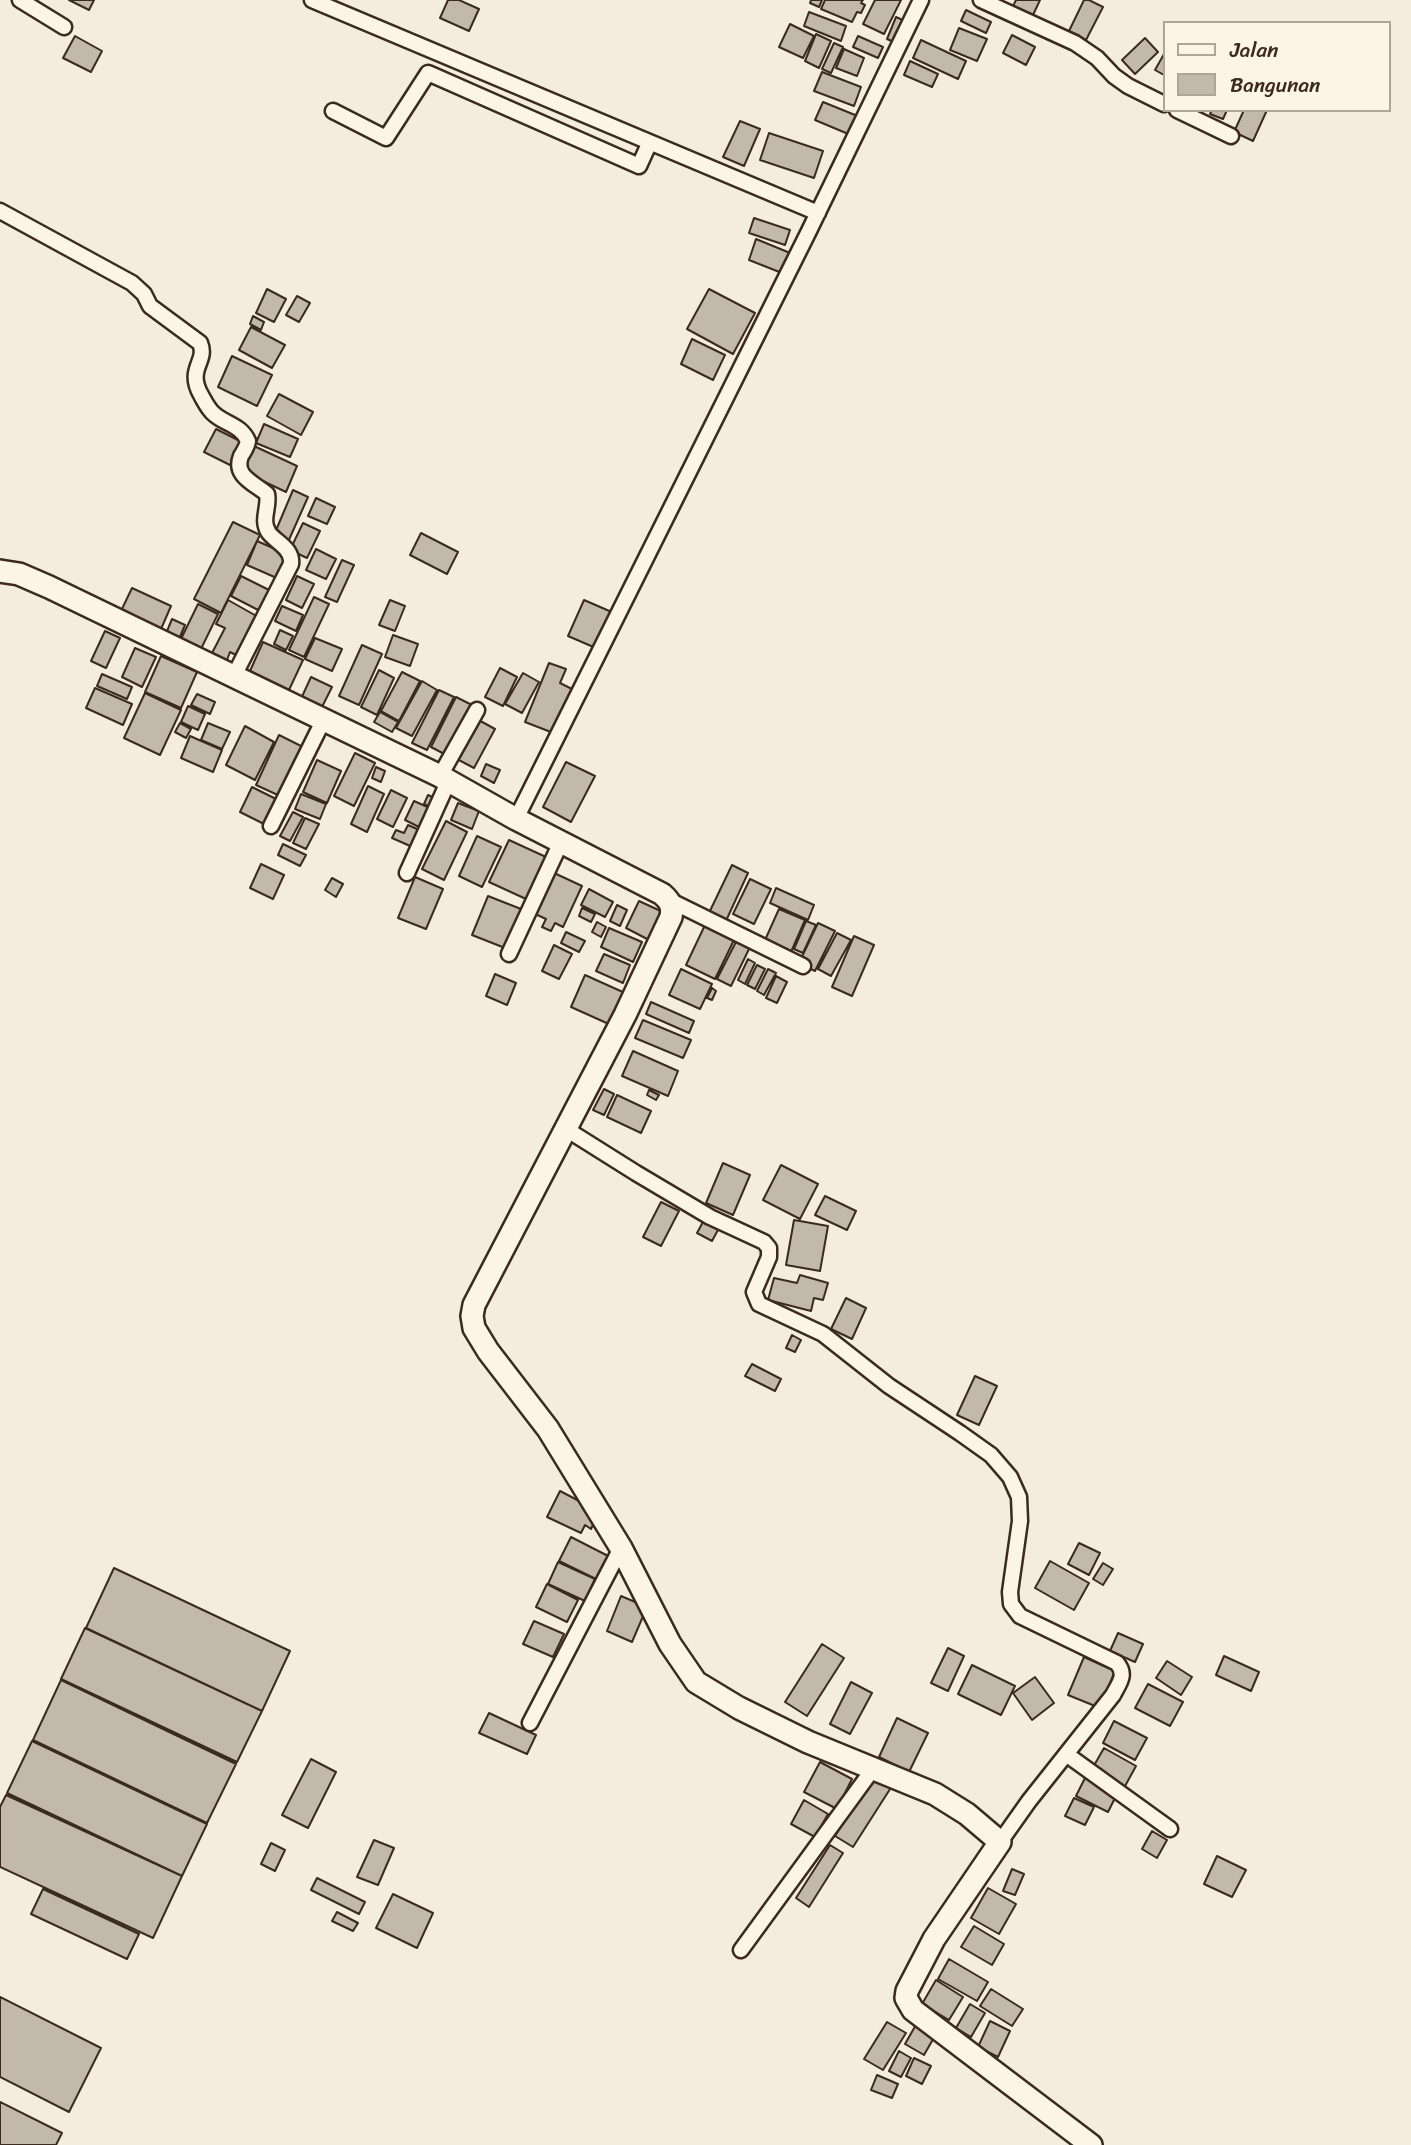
<!DOCTYPE html>
<html>
<head>
<meta charset="utf-8">
<style>
	body { margin:0 }
	#map { position:relative; width:1411px; height:2145px; overflow:hidden; background:#f4eddd; font-family:Sriracha,sans-serif }
	canvas { display:block }
	.legend { position:absolute; left:1163px; top:21px; width:228px; height:91px; box-sizing:border-box; background:#fcf5e5; border:2px solid #afa495; margin:0; padding:9px 12px; list-style:none; font-size:21px; color:#3b2a1e }
	.legend li { display:flex; align-items:center; gap:14px; height:35px }
	.legend b { width:35px; border:2px solid #afa495 }
</style>
</head>
<body>
<div id="map">
<canvas width="1411" height="2145"></canvas>
<ul class="legend">
<li><b style="height:9px;background:#fcf5e5"></b>Jalan</li>
<li><b style="height:19px;background:#c3b9aa"></b>Bangunan</li>
</ul>
</div>
<script>
const ctx = document.querySelector('canvas').getContext('2d');
ctx.lineJoin = 'round';
function fill(path, color) {
  ctx.fillStyle = color;
  ctx.fill(path, 'evenodd');
}
function strokePath(path, color, width, dash) {
  ctx.strokeStyle = color;
  ctx.lineWidth = width;
  ctx.lineCap = dash ? 'butt' : 'round';
  ctx.setLineDash(dash || []);
  ctx.stroke(path);
}
const building = new Path2D(`
	M69 0H94L89 10Z
	M448 0H459L479 9 469 31 440 18Z
	M811 0H822L819 7 810 3Z
	M825 0H863L861 3 865 5 861 13 857 12 852 22 821 9Z
	M875 0H901L884 34 863 24Z
	M1016 0H1040L1033 15 1013 6Z
	M1084 0H1089L1103 7 1086 40 1069 31Z
	M966 10 991 22 986 33 961 21Z
	M809 12 846 26 841 41 804 26Z
	M896 17 905 21 896 43 887 39Z
	M790 24 814 36 803 58 779 47Z
	M959 28 987 39 977 61 950 50Z
	M816 34 831 41 819 68 805 61Z
	M1012 35 1035 47 1026 65 1003 53Z
	M75 36 102 51 91 72 63 58Z
	M858 36 883 47 878 58 853 47Z
	M1145 38 1158 52 1135 74 1122 60Z
	M921 40 966 61 958 79 913 58Z
	M834 43 843 47 831 73 822 69Z
	M844 49 864 58 857 76 836 68Z
	M1164 54V75L1155 70Z
	M910 61 938 74 932 87 904 75Z
	M822 72 861 87 854 106 814 91Z
	M823 102 860 117 853 136 815 120Z
	M1212 110H1227L1223 119 1210 114Z
	M1244 110H1267L1253 141 1234 132Z
	M740 121 760 129 744 166 723 157Z
	M769 133 823 151 814 178 760 160Z
	M754 218 790 230 785 245 749 233Z
	M756 239 795 255 787 275 749 260Z
	M267 289 286 299 274 322 256 313Z
	M709 289 755 313 733 354 687 329Z
	M297 296 310 303 299 322 286 315Z
	M253 316 264 322 261 330 250 324Z
	M251 327 285 345 272 368 239 350Z
	M692 339 725 355 713 380 681 364Z
	M232 356 272 375 257 406 218 387Z
	M279 394 313 412 301 435 267 416Z
	M264 424 298 439 290 457 256 443Z
	M216 429 244 443 232 466 204 452Z
	M254 446 297 466 286 492 242 471Z
	M293 490 308 497 288 542 274 535Z
	M316 498 335 507 327 524 308 516Z
	M233 522 260 535 221 613 194 599Z
	M303 523 320 531 307 558 290 550Z
	M421 533 458 552 447 574 410 555Z
	M257 541 289 555 279 579 247 565Z
	M316 549 336 559 326 579 306 570Z
	M342 560 354 565 337 602 325 597Z
	M241 576 273 592 262 612 231 596Z
	M297 576 314 584 302 608 286 600Z
	M132 588 171 606 161 629 121 611Z
	M314 597 329 604 304 657 289 650Z
	M228 600 260 618 240 657 230 652 227 660 212 653 225 628 216 624Z
	M390 600 405 606 395 631 379 625Z
	M584 600 614 613 598 649 568 636Z
	M198 604 218 614 200 651 180 641Z
	M282 606 303 615 296 631 275 621Z
	M172 619 185 625 176 646 163 641Z
	M280 630 293 636 286 650 274 644Z
	M105 631 120 638 106 668 91 661Z
	M393 635 418 644 410 666 385 657Z
	M315 638 342 649 332 671 305 659Z
	M263 642 303 660 289 690 250 671Z
	M362 645 382 654 359 705 339 696Z
	M135 648 156 657 142 687 122 677Z
	M161 656 197 672 181 708 145 692Z
	M549 663 566 669 560 683 572 689 564 706 567 707 556 734 525 722Z
	M500 668 517 677 503 706 485 697Z
	M379 670 394 678 377 715 361 707Z
	M402 672 420 681 399 721 381 711Z
	M523 673 539 682 522 713 505 704Z
	M102 674 132 687 127 699 97 686Z
	M311 677 332 687 320 711 300 701Z
	M422 681 437 690 412 736 396 728Z
	M95 688 132 704 123 725 86 708Z
	M439 690 454 697 427 750 412 743Z
	M145 693 181 710 160 755 124 738Z
	M197 694 215 702 210 714 191 705Z
	M456 697 476 707 450 757 431 747Z
	M188 706 205 714 198 730 181 722Z
	M380 712 398 722 392 732 374 722Z
	M475 718 495 729 474 768 455 758Z
	M180 723 191 729 186 738 175 732Z
	M208 723 230 732 222 749 201 740Z
	M245 726 274 742 255 780 226 765Z
	M279 735 303 747 280 796 256 785Z
	M190 736 222 750 213 772 181 758Z
	M355 753 375 763 354 806 334 796Z
	M317 760 341 771 327 803 303 792Z
	M566 762 595 776 571 822 543 807Z
	M486 764 500 770 494 783 481 776Z
	M376 767 385 771 381 782 372 778Z
	M368 786 384 794 367 832 351 824Z
	M252 787 278 800 266 825 240 812Z
	M391 790 407 798 393 827 377 819Z
	M301 794 326 804 320 819 295 809Z
	M428 795 439 800 435 809 424 804Z
	M414 801 432 809 423 829 405 820Z
	M458 803 479 811 472 829 451 820Z
	M293 812 303 817 290 841 280 836Z
	M305 818 319 824 306 849 293 843Z
	M446 821 467 832 444 880 422 869Z
	M408 825 424 832 417 849 392 838 396 830 404 833Z
	M477 836 501 847 482 887 459 876Z
	M509 840 546 857 526 899 489 882Z
	M283 844 306 855 300 866 278 855Z
	M261 864 284 875 273 899 250 888Z
	M732 865 748 873 725 923 708 915Z
	M552 872 582 886 563 927 555 923 551 931 542 927 546 919 533 913Z
	M415 877 443 889 426 929 398 918Z
	M332 878 343 884 336 897 325 890Z
	M750 879 771 889 754 924 733 914Z
	M776 888 814 905 808 920 770 903Z
	M589 889 613 902 605 917 581 905Z
	M488 896 521 909 505 948 472 935Z
	M639 901 665 913 651 941 626 928Z
	M617 905 627 910 620 926 610 921Z
	M582 908 595 914 591 922 579 916Z
	M779 909 805 920 791 952 765 940Z
	M806 921 816 925 803 953 794 949Z
	M597 922 606 927 601 937 592 932Z
	M818 923 835 931 815 971 799 963Z
	M705 925 734 940 715 979 686 965Z
	M609 928 642 942 633 962 601 947Z
	M566 932 585 941 579 952 561 943Z
	M837 933 851 940 831 976 818 969Z
	M854 936 874 945 852 996 832 987Z
	M738 938 751 945 731 986 717 979Z
	M554 945 572 954 559 979 542 971Z
	M604 954 630 965 623 983 596 971Z
	M748 959 755 963 745 984 738 980Z
	M757 965 765 969 755 989 747 985Z
	M681 969 712 984 700 1009 669 995Z
	M768 969 776 973 764 995 757 991Z
	M495 974 516 983 507 1005 486 996Z
	M585 975 625 993 611 1025 571 1007Z
	M776 976 787 982 777 1003 766 998Z
	M712 988 716 991 712 1000 707 998Z
	M651 1002 694 1021 689 1033 646 1014Z
	M643 1020 691 1040 683 1058 635 1038Z
	M633 1051 678 1071 668 1096 622 1076Z
	M604 1089 614 1094 604 1115 593 1110Z
	M649 1090 659 1095 656 1100 647 1095Z
	M617 1095 651 1111 641 1133 607 1117Z
	M723 1163 750 1175 733 1215 706 1203Z
	M781 1165 818 1184 800 1219 763 1200Z
	M825 1196 856 1211 847 1230 815 1215Z
	M661 1202 679 1211 661 1246 643 1237Z
	M704 1220 719 1228 712 1241 697 1233Z
	M794 1220 828 1226 820 1271 786 1265Z
	M800 1275 828 1283 823 1300 814 1298 811 1311 768 1300 774 1278 797 1283Z
	M846 1298 866 1308 852 1339 831 1329Z
	M792 1335 801 1340 795 1352 786 1348Z
	M752 1364 781 1379 775 1391 745 1376Z
	M975 1376 997 1386 979 1425 957 1415Z
	M560 1491 585 1504 583 1509 597 1516 591 1529 585 1525 581 1533 547 1517Z
	M571 1537 614 1559 602 1582 559 1561Z
	M1079 1543 1100 1553 1089 1575 1068 1564Z
	M1050 1561 1089 1583 1074 1610 1035 1588Z
	M558 1562 595 1579 585 1601 548 1584Z
	M1103 1563 1113 1569 1103 1585 1093 1579Z
	M114 1568 290 1651 262 1711 86 1628Z
	M547 1584 578 1600 567 1622 536 1607Z
	M621 1596 647 1607 632 1642 607 1631Z
	M534 1621 564 1634 553 1657 523 1644Z
	M85 1628 262 1711 237 1762 61 1679Z
	M1118 1633 1143 1644 1135 1662 1110 1651Z
	M822 1644 844 1658 807 1716 785 1702Z
	M948 1648 964 1656 948 1691 931 1683Z
	M1224 1656 1259 1672 1251 1691 1216 1675Z
	M1084 1657 1115 1671 1100 1708 1068 1695Z
	M1167 1661 1192 1677 1181 1695 1156 1678Z
	M972 1665 1015 1686 1001 1715 958 1694Z
	M1035 1677 1054 1703 1032 1720 1013 1693Z
	M61 1680 236 1764 207 1823 33 1740Z
	M851 1682 872 1693 850 1734 830 1724Z
	M1148 1684 1183 1702 1170 1726 1135 1708Z
	M489 1713 536 1735 527 1754 479 1733Z
	M897 1718 928 1733 909 1772 879 1757Z
	M1114 1721 1147 1738 1135 1760 1103 1743Z
	M32 1741 207 1824 182 1876 7 1793Z
	M1104 1748 1136 1766 1124 1788 1092 1769Z
	M311 1759 336 1772 308 1828 282 1815Z
	M820 1762 852 1779 837 1809 804 1792Z
	M874 1774 892 1786 853 1847 835 1836Z
	M1085 1778 1117 1794 1108 1812 1076 1796Z
	M6 1795 182 1876 153 1938 0 1867V1807Z
	M1074 1798 1094 1807 1085 1825 1065 1816Z
	M804 1800 828 1814 815 1837 791 1824Z
	M1152 1831 1167 1840 1157 1858 1142 1849Z
	M374 1840 394 1848 378 1885 357 1877Z
	M271 1843 285 1850 275 1871 261 1864Z
	M830 1845 843 1853 809 1907 796 1898Z
	M1217 1856 1246 1870 1232 1897 1204 1884Z
	M1012 1869 1024 1874 1015 1895 1003 1891Z
	M317 1878 365 1902 359 1914 311 1890Z
	M988 1888 1016 1904 999 1934 971 1918Z
	M43 1889 139 1934 127 1959 31 1914Z
	M393 1894 433 1913 417 1948 376 1928Z
	M337 1912 358 1923 353 1931 332 1921Z
	M974 1926 1004 1944 992 1965 961 1947Z
	M949 1959 988 1982 977 2001 938 1979Z
	M936 1980 963 1997 949 2020 922 2004Z
	M991 1989 1023 2009 1012 2026 980 2006Z
	M0 1997 101 2048 69 2112 0 2077Z
	M970 2004 985 2013 971 2037 956 2028Z
	M990 2021 1010 2031 998 2057 978 2047Z
	M887 2022 906 2033 883 2070 864 2059Z
	M917 2023 936 2034 924 2055 905 2044Z
	M899 2051 911 2058 901 2077 889 2071Z
	M914 2058 931 2066 922 2084 906 2076Z
	M877 2075 898 2084 892 2098 871 2090Z
	M0 2102 62 2133 56 2145H0Z`);
fill(building, '#c3b9aa');
strokePath(building, '#3b2a1e', 2);
const street = new Path2D(`
	M20 0 64 27
	M312 0 818 213
	M981 0 1075 43 1097 58 1114 76 1128 86 1164 104
	M1177 110 1231 136
	M333 111 386 138 428 73 639 166 649 144
	M0 211 132 283 144 294 150 306 200 343C208 362 186 368 201 395 205 402 208 409 214 414 225 424 241 425 248 441 247 447 244 451 241 456 233 476 254 483 267 494 270 507 260 520 269 533 277 543 293 549 291 564L234 676
	M440 776 477 710
	M516 819 808 233 921 0
	M271 826 324 719
	M407 873 449 780
	M669 900 803 966
	M509 954 561 842
	M566 1129 636 1173 710 1217 764 1242 769 1248V1257L754 1292 759 1304 823 1334 889 1386 960 1433 991 1455 1010 1477 1019 1497 1020 1521 1010 1592 1011 1604 1020 1616 1117 1663C1127 1675 1119 1683 1113 1695L1029 1801 1000 1842
	M530 1723 621 1548
	M1066 1754 1170 1829
	M741 1950 873 1769`);
const secondary = new Path2D(`
	M0 571 19 574 49 587 440 776 516 819 662 894C670 901 673 906 671 917L625 1015 474 1305 472 1316 474 1328 488 1351 548 1429 621 1548 670 1644 696 1682 739 1708 808 1742 935 1794 967 1814 1000 1842 934 1939 907 1991 906 1998 913 2010 1091 2145`);
strokePath(street, '#3b2a1e', 19);
strokePath(secondary, '#3b2a1e', 26);
strokePath(street, '#fcf5e5', 14);
strokePath(secondary, '#fcf5e5', 21);
</script>
</body>
</html>
